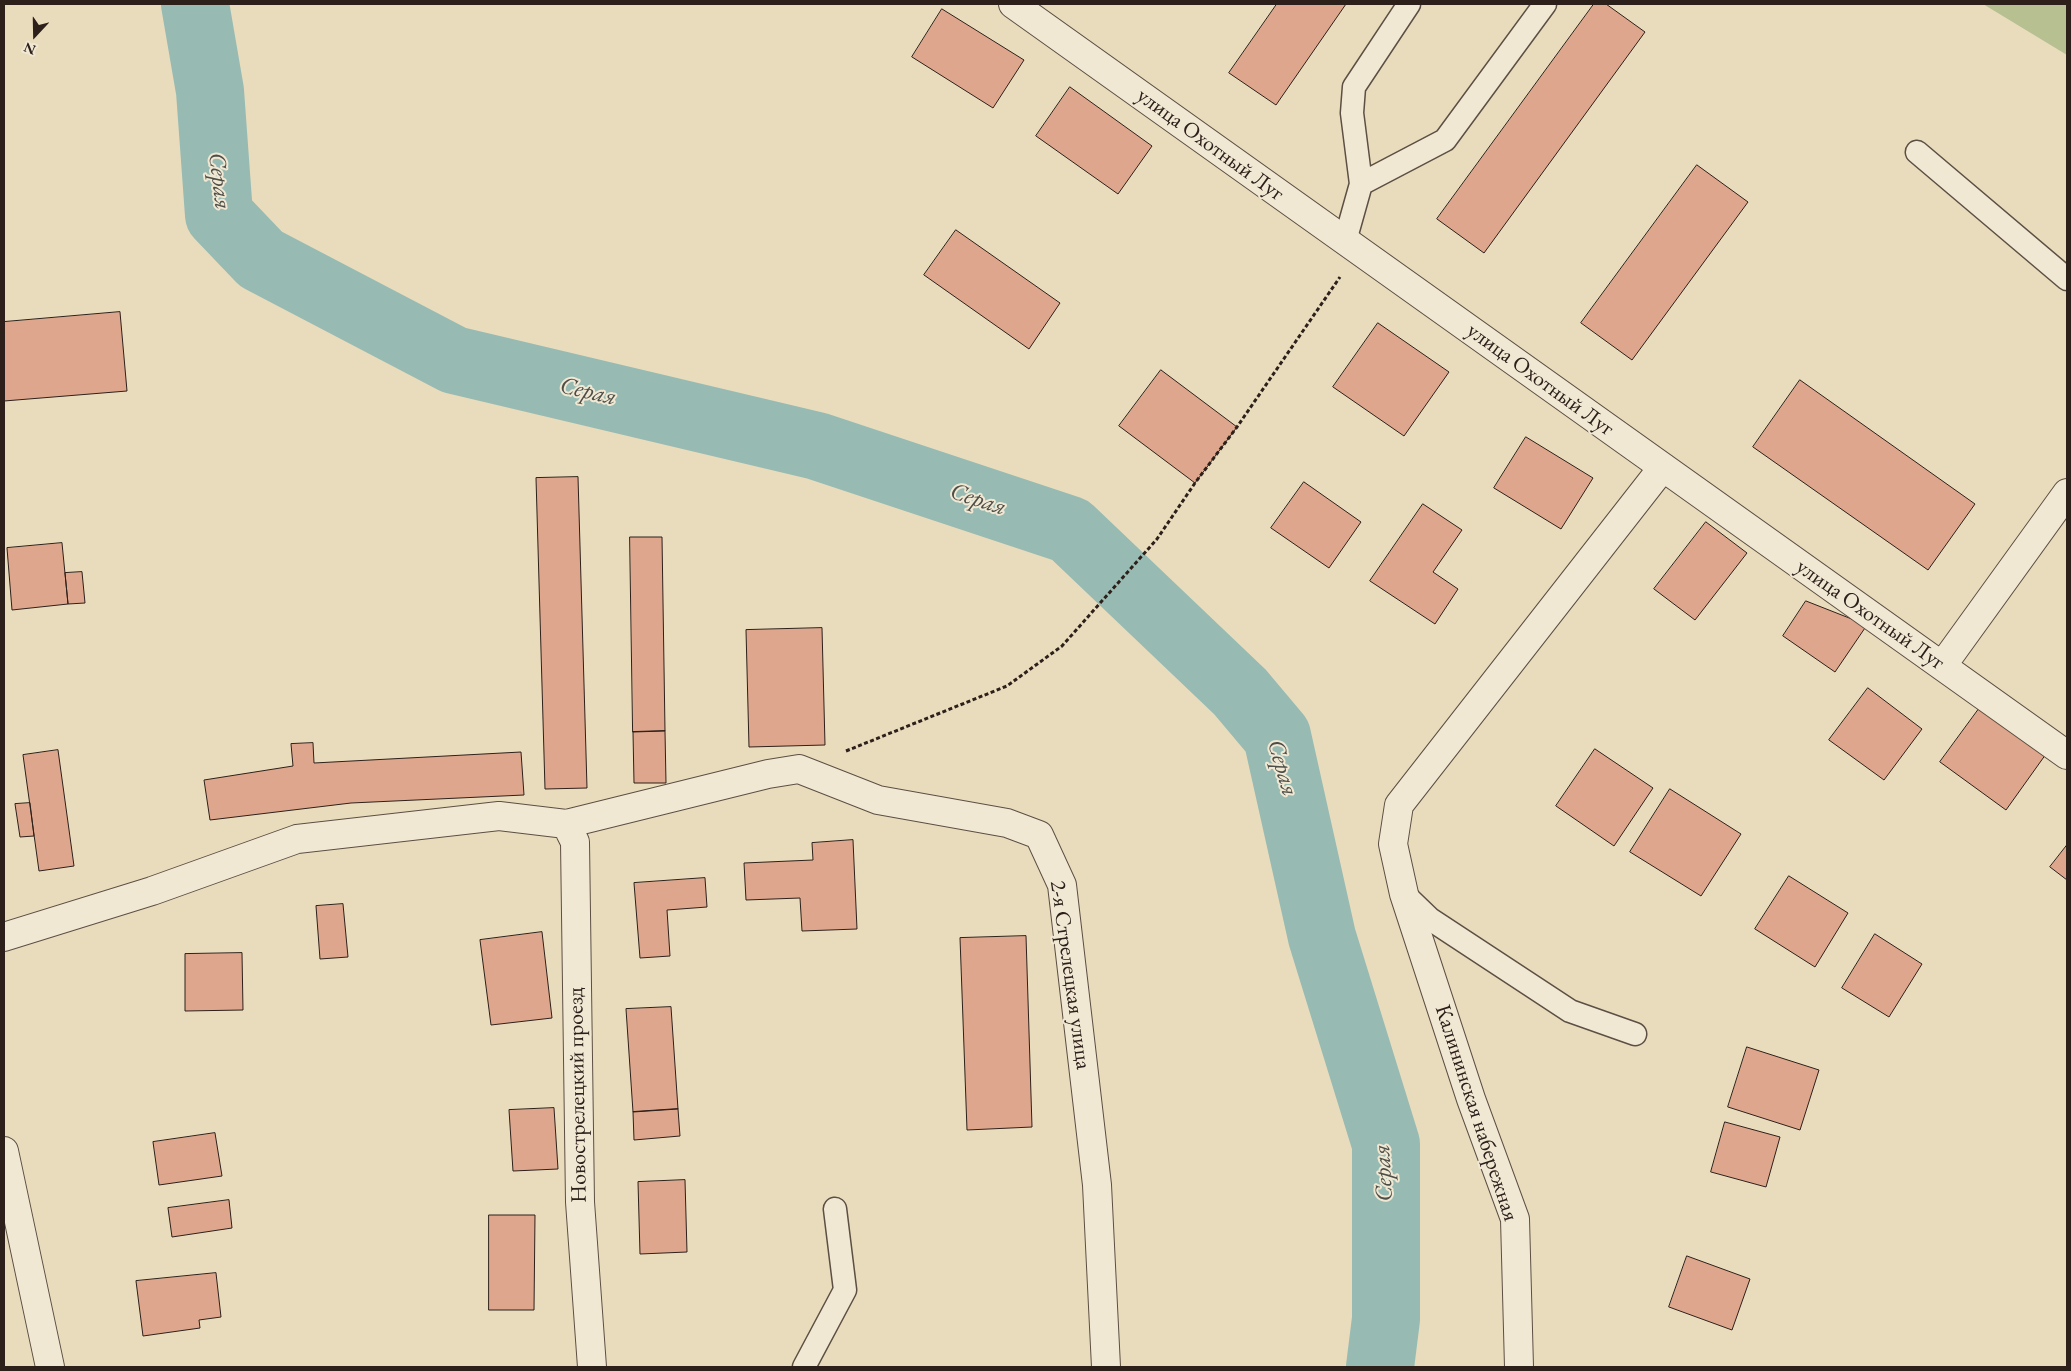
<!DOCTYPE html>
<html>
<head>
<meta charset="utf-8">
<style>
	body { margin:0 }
	#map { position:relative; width:2071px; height:1371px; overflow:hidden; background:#e9dcbd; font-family:"EB Garamond",serif }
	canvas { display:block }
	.frame { position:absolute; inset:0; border:5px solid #2d201a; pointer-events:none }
	.north { position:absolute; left:10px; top:10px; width:50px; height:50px; -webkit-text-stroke:4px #f1e8d4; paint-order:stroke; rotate:201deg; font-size:14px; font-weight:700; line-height:20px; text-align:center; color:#2d201a }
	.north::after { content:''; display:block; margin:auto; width:18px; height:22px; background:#2d201a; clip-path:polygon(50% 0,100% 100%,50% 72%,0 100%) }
</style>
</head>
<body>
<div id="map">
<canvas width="2071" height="1371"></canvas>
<div class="frame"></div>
<div class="north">N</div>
</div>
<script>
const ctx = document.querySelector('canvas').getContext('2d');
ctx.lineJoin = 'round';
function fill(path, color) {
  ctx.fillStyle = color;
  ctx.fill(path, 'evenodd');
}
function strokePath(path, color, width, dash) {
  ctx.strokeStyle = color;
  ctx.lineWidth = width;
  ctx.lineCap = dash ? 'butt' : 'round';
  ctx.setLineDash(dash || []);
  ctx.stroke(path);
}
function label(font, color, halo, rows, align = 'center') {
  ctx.font = font + ' "EB Garamond",serif';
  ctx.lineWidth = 4;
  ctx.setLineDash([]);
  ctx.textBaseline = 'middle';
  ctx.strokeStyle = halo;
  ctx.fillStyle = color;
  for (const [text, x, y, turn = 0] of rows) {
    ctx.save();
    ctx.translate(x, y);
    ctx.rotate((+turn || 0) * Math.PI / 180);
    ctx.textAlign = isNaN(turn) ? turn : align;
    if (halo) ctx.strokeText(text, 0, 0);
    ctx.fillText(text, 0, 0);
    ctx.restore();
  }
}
fill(new Path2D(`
	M1983 4H2067V55Z`), '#b6c091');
strokePath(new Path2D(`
	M195 4 210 91 219 215 261 259 454 360 817 446 1070 530 1240 692 1277 736 1322 937 1386 1144V1319L1380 1367`), '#97bbb3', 68);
const building = new Path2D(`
	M1277 4H1346L1276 105 1229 73Z
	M1594 4H1606L1645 32 1484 253 1437 219Z
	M942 9 1024 60 993 108 912 57Z
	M1070 87 1152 146 1118 194 1036 136Z
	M1697 165 1748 202 1632 360 1581 323Z
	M956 230 1060 303 1029 349 924 275Z
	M120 312 127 391 4 401V322Z
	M1378 323 1449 372 1404 436 1333 387Z
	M1161 370 1237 427 1195 483 1119 426Z
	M1800 380 1975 504 1928 570 1753 447Z
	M1526 437 1593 478 1561 529 1494 488Z
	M578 477 587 788 545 789 536 478Z
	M1304 482 1361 522 1329 568 1271 528Z
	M1423 504 1462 530 1433 572 1458 589 1435 624 1370 581Z
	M1706 522 1747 553 1695 620 1654 589Z
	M630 537H662L665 731 633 732Z
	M62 543 68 604 12 610 7 548Z
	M82 572 85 603 68 604 65 573Z
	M1806 601 1867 625 1835 672 1783 636Z
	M822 628 825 745 749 747 746 630Z
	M1868 688 1922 729 1884 780 1829 740Z
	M1984 702 2051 747 2006 810 1940 762Z
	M665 731 666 783H634L633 732Z
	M313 743 314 763 521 752 524 795 351 803 210 820 204 780 293 766 291 744Z
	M1595 749 1653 788 1614 846 1556 806Z
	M58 750 74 866 39 871 23 755Z
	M1670 789 1741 834 1701 896 1630 852Z
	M30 803 34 836 20 837 15 804Z
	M853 840 857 929 802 931 800 898 746 900 744 863 813 860 812 843Z
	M2067 845V880L2050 867Z
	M1789 876 1848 913 1815 967 1755 929Z
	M705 878 707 907 667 910 670 956 640 958 634 883Z
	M343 904 348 957 320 959 316 906Z
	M542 932 552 1018 491 1025 480 940Z
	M1875 934 1922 964 1889 1017 1842 988Z
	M1026 936 1032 1127 967 1130 960 938Z
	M242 953 243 1010 185 1011V954Z
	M671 1007 678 1109 633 1112 626 1009Z
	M1747 1047 1819 1070 1800 1130 1728 1107Z
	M554 1108 558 1169 513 1171 509 1110Z
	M678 1109 680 1136 634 1140 633 1112Z
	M1725 1122 1780 1137 1766 1187 1711 1172Z
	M215 1133 222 1176 159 1185 153 1142Z
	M685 1180 687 1252 640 1254 638 1182Z
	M229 1200 232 1228 172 1237 168 1208Z
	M489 1215H535L534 1310H489Z
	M1687 1256 1750 1279 1732 1330 1669 1307Z
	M216 1273 221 1317 199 1320 200 1328 143 1336 136 1281Z`);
fill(building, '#dea68c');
strokePath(building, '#2d201a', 1);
const lane = new Path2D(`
	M1917 152 2067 279
	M1361 184 1445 140 1545 4
	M1345 241 1361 184 1352 113 1354 87 1409 4
	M1404 894 1430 919 1570 1011 1635 1034
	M804 1367 845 1290 835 1209`);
const street = new Path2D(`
	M1013 4 2067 755
	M1942 666 2067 493
	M566 824 575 842 580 1202 592 1367
	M4 937 152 891 297 839 499 816 566 824 768 774 799 769 878 800 1007 823 1039 835 1062 885 1097 1185 1106 1367
	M4 1151 50 1367
	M1519 1367 1515 1219 1471 1099 1404 894 1393 844 1399 805 1663 467`);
strokePath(lane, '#5c4f43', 25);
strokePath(street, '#5c4f43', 30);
strokePath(new Path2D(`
	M846 751 1007 686 1062 646 1157 539 1195 483 1237 427 1340 277`), '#2d201a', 3, [4, 2.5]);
strokePath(lane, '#f1e8d4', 22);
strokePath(street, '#f1e8d4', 28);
label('22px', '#2d201a', '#f1e8d4', [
	["улица Охотный Луг",1210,145,36],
	["улица Охотный Луг",1540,380,36],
	["улица Охотный Луг",1870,615,35],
	["2-я Стрелецкая улица",1070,975,82],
	["Новострелецкий проезд",578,1095,-91],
	["Калининская набережная",1476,1113,72]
]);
label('italic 24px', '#4d4e48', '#f1e8d4', [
	["Серая",219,181,83],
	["Серая",588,392,13],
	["Серая",978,500,18],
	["Серая",1282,768,74],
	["Серая",1384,1173,-93]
]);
</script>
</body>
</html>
